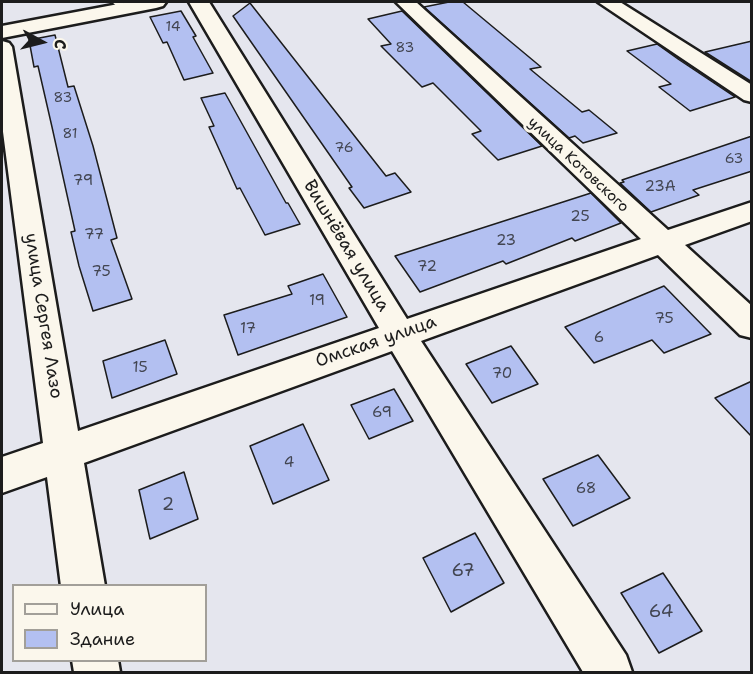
<!DOCTYPE html>
<html>
<head>
<meta charset="utf-8">
<style>
	body { margin:0 }
	#map { position:relative; width:753px; height:674px; overflow:hidden; background:#e5e6ee; font-family:"Shantell Sans",sans-serif }
	canvas { display:block }
	.frame { position:absolute; inset:0; border:3px solid #1c1c1c; pointer-events:none }
	.legend { position:absolute; left:12px; top:584px; width:195px; height:78px; box-sizing:border-box; background:#fbf7ec; border:2px solid #a29f99; margin:0; padding:8px 10px; list-style:none; font-size:18px; color:#1c1c1c }
	.legend li { display:flex; align-items:center; gap:12px; height:30px }
	.legend b { width:30px; border:2px solid #a29f99 }
	.north { position:absolute; left:12px; top:12px; width:60px; height:60px; -webkit-text-stroke:4px #fbf7ec; paint-order:stroke; rotate:97deg; font-size:16px; font-weight:700; line-height:24px; text-align:center; color:#1c1c1c }
	.north::after { content:''; display:block; margin:auto; width:21px; height:27px; background:#1c1c1c; clip-path:polygon(50% 0,100% 100%,50% 72%,0 100%) }
</style>
</head>
<body>
<div id="map">
<canvas width="753" height="674"></canvas>
<div class="frame"></div>
<ul class="legend">
<li><b style="height:8px;background:#fbf7ec"></b>Улица</li>
<li><b style="height:16px;background:#b3c0f1"></b>Здание</li>
</ul>
<div class="north">С</div>
</div>
<script>
const ctx = document.querySelector('canvas').getContext('2d');
ctx.lineJoin = 'round';
function fill(path, color) {
  ctx.fillStyle = color;
  ctx.fill(path, 'evenodd');
}
function strokePath(path, color, width, dash) {
  ctx.strokeStyle = color;
  ctx.lineWidth = width;
  ctx.lineCap = dash ? 'butt' : 'round';
  ctx.setLineDash(dash || []);
  ctx.stroke(path);
}
function label(font, color, halo, rows, align = 'center') {
  ctx.font = font + ' "Shantell Sans",sans-serif';
  ctx.lineWidth = 6;
  ctx.setLineDash([]);
  ctx.textBaseline = 'middle';
  ctx.strokeStyle = halo;
  ctx.fillStyle = color;
  for (const [text, x, y, turn = 0] of rows) {
    ctx.save();
    ctx.translate(x, y);
    ctx.rotate((+turn || 0) * Math.PI / 180);
    ctx.textAlign = isNaN(turn) ? turn : align;
    if (halo) ctx.strokeText(text, 0, 0);
    ctx.fillText(text, 0, 0);
    ctx.restore();
  }
}
const building = new Path2D(`
	M449 2H463L541 67 530 69 582 112 589 110 617 133 583 143 575 136 569 138 424 7Z
	M250 3 386 176 395 173 411 192 364 208 349 188 352 187 233 16Z
	M181 11 196 36 193 37 213 73 184 80 167 42 163 43 150 17Z
	M402 11 542 146 498 160 472 134 481 131 433 83 422 87 381 46 391 44 368 19Z
	M55 35 68 87 74 86 93 146 117 238 111 240 132 299 93 311 79 266 71 232 75 231 52 127 38 66 34 67 29 40Z
	M752 41V82L705 52Z
	M657 44 678 59 735 97 690 111 659 87 671 84 627 51Z
	M225 93 286 203H288L300 224 265 235 240 188 237 189 209 127 214 126 201 98Z
	M752 136V171L693 190 699 195 651 212 620 183 624 182 622 180Z
	M591 193 621 223 575 241 572 238 506 264 503 261 420 292 395 256Z
	M323 274 347 317 238 355 224 315 292 294 288 286Z
	M664 286 711 334 664 353 652 340 594 363 565 327Z
	M165 340 177 374 112 398 103 361Z
	M511 346 538 384 492 403 466 364Z
	M752 381V437L715 398Z
	M394 389 413 421 369 439 351 405Z
	M303 424 329 480 273 504 250 446Z
	M598 455 630 498 573 526 543 479Z
	M184 472 198 519 150 539 139 490Z
	M475 533 504 583 451 612 423 558Z
	M663 573 702 631 659 653 621 593Z`);
fill(building, '#b3c0f1');
strokePath(building, '#1c1c1c', 1.5);
const lane = new Path2D(`
	M112 2H122L129 8 121 10Z`);
const street = new Path2D(`
	M129 2H166L163 6 156 8 2 38V26Z
	M189 2H209L407 319 641 239 396 2H416L668 230 752 202V221L685 245 752 306V338L740 335 658 255 421 341 626 655 632 672H583L392 351 84 463 105 586H61L47 477 2 493V457L43 443 2 124V41L9 43 12 47 78 431 379 328Z
	M598 2H620L752 85V102L744 100Z
	M72 660H118L120 672H74Z`);
strokePath(lane, '#1c1c1c', 5);
strokePath(street, '#1c1c1c', 5);
fill(lane, '#fbf7ec');
fill(street, '#fbf7ec');
label('14px', '#424551', null, [
	["14",173,27],
	["83",405,48],
	["83",63,98],
	["81",70,134],
	["76",344,148],
	["63",734,159]
]);
label('15px', '#1c1c1c', '#fbf7ec', [
	["улица Котовского",578,165,43]
]);
label('15px', '#424551', null, [
	["79",83,181],
	["23А",660,187],
	["25",580,217],
	["77",94,235],
	["23",506,241],
	["72",427,267],
	["75",101,272],
	["19",317,301],
	["75",664,319],
	["17",248,329],
	["6",599,338],
	["15",140,368],
	["70",502,374],
	["69",382,413],
	["4",289,463],
	["68",586,489]
]);
label('18px', '#1c1c1c', '#fbf7ec', [
	["Вишнёвая улица",346,246,59],
	["улица Сергея Лазо",43,316,81],
	["Омская улица",376,342,-19]
]);
label('18px', '#424551', null, [
	["2",168,505],
	["67",463,571],
	["64",661,612]
]);
</script>
</body>
</html>
